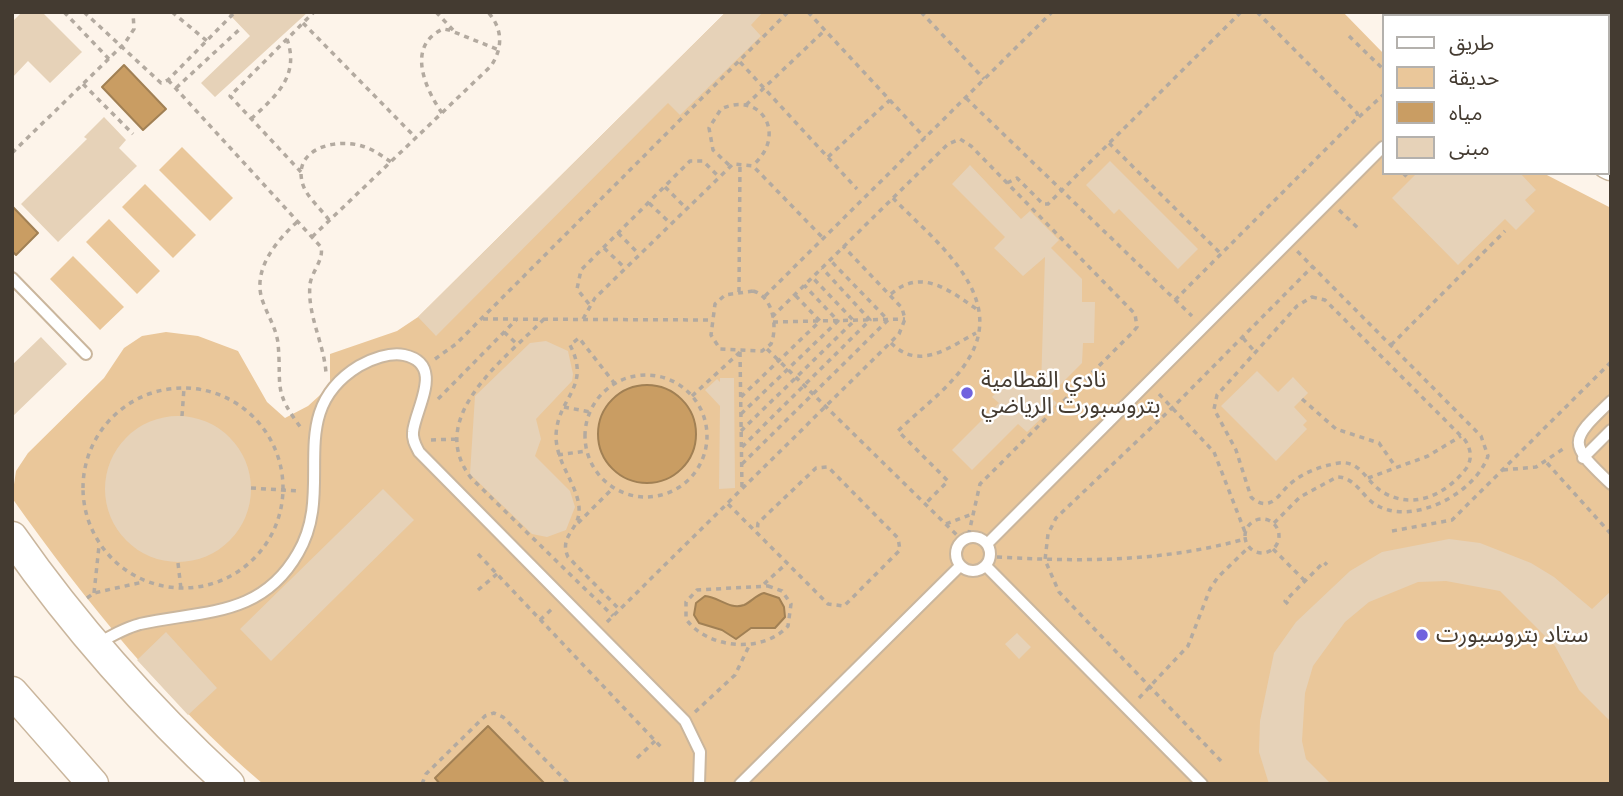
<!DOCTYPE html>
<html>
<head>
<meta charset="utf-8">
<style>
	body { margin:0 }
	#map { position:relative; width:1623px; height:796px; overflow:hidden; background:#fdf4ea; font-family:"PT Sans","Noto Sans Arabic",sans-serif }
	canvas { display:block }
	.frame { position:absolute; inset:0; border:14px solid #443b31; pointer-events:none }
	.legend { position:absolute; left:1382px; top:14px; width:228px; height:161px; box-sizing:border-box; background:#fff; border:2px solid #b4b1ad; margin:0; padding:9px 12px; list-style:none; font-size:21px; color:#443b31 }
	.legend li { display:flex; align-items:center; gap:14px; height:35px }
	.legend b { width:35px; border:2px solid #b4b1ad }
</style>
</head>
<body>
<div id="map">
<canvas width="1623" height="796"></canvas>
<div class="frame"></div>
<ul class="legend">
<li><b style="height:9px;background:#fff"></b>طريق</li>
<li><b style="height:19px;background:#eac79a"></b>حديقة</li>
<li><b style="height:19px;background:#c99d63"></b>مياه</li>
<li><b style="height:19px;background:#e6d2b8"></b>مبنى</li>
</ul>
</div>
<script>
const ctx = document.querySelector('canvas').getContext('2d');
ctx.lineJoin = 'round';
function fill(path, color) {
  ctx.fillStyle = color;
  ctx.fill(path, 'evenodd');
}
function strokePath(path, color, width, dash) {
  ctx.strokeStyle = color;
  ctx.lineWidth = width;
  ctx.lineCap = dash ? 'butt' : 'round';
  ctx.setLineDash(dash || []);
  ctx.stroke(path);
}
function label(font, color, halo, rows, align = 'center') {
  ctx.font = font + ' "PT Sans","Noto Sans Arabic",sans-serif';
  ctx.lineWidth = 5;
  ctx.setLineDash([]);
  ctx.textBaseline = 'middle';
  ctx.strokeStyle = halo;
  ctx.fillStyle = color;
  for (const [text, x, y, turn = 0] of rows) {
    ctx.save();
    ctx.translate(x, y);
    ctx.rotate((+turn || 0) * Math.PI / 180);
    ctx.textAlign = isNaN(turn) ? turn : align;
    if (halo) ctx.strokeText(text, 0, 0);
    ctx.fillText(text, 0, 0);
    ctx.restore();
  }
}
fill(new Path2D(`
	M726 12H1343L1383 53V173H1543L1611 208V784H263C166 701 86 602 12 498L16 471 28 453 104 378 124 348 142 336 166 332 198 336 238 351 267 402 285 418 308 406 330 386V354L397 331 418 317Z
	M182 147 233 198 210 221 159 170Z
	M145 184 196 235 173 258 122 207Z
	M109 219 160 271 137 294 86 242Z
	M73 256 124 307 100 330 50 279Z`), '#eac79a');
const water = new Path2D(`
	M124 65 166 109 143 130 102 87Z
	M12 206 38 233 16 255 12 251Z
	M598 434a49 49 0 1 1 98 0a49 49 0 1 1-98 0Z
	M764 593 779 598 784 607 785 617 775 628H751L736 639 722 630 699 623 694 615 696 603 705 596C719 597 729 610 744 605 751 602 756 595 764 593Z
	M488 726 545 784H440L435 778Z`);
fill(water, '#c99d63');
strokePath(water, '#a18054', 2);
fill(new Path2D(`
	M22 12H42L82 52 50 83 28 61 12 78V22Z
	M227 12H308L215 97 201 83 250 36Z
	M726 12H763L751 25 761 36 680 115 668 103 436 336 418 317Z
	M104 117 126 140 119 148 137 166 58 242 21 204 87 139 84 137Z
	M1110 161 1198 249 1178 269 1119 209 1114 214 1086 185Z
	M970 165 1021 219 1030 211 1059 240 1051 248 1082 279V302H1095L1094 343H1083L1082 363 1049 396 1057 403 1027 432 1018 424 972 470 952 450 999 403 992 397 1021 368 1041 387 1045 257 1023 276 994 248 1005 237 952 184Z
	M1417 173H1520L1536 190 1525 200 1535 211 1516 230 1505 219 1458 265 1392 198Z
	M41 337 67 364 12 417V365Z
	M546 341 568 351 573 374 572 381 536 419 541 439 535 456 570 491 575 507 566 530 547 537 532 534 470 474 475 396 530 343Z
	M1257 371 1278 392 1293 377 1308 393 1294 407 1307 421 1303 425 1307 429 1276 461 1221 406Z
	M720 378H734L735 488 719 489 720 406 705 390 717 379 720 382Z
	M105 489a73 73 0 1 1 146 0a73 73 0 1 1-146 0Z
	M383 489 414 520 271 661 240 629Z
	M1449 539 1480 543 1531 563 1554 577 1592 609 1611 591V722L1579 690 1555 646 1500 591 1446 581 1418 582 1369 602 1345 622 1313 666 1305 693 1302 741 1306 759 1331 784H1269L1259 752 1260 721 1274 653 1296 622 1350 571 1382 552Z
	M166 632 217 688 188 715 137 660Z
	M1017 633 1031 647 1019 659 1005 644Z`), '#e6d2b8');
const lane = new Path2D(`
	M12 278 86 354
	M1611 401C1568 442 1568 443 1611 484
	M1583 458 1611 430
	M956 554a17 17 0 1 1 34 0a17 17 0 1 1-34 0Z
	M987 544 1383 147
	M986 566 1202 784
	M97 644C111 636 125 628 140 624 202 610 261 618 298 553 337 487 282 413 359 366 371 359 390 352 404 355 446 364 415 409 413 432 412 440 416 446 419 452L685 721 700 752 699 784
	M740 784 960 566`);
const secondary = new Path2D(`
	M1399 12 1402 16
	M1555 12 1560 16
	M1607 48 1611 50
	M1607 163 1611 165
	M12 537C75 627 148 709 229 784
	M12 692 93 784`);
strokePath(lane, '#cab69d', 14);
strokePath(secondary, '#cab69d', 33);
strokePath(new Path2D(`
	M64 12 109 59
	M84 12 161 83 168 80 235 12
	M172 12 207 41
	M436 12 453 30
	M808 12 925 138
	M921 12 984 79
	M303 23 416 138
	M1349 36 1383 69
	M740 62 857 189
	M168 80 321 247C324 260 312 271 310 284 307 315 324 343 326 373
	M83 84 133 134
	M176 88 241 28
	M966 98 1192 316
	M746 105 825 30
	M442 113C426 90 405 46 443 29L449 30 499 50
	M1359 117 1383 95
	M251 119C276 96 300 76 287 39
	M1109 143 1221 254
	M12 153 125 43 134 29 133 12
	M828 157 890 100
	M729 165 713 150 709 128 721 109C761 90 788 135 753 165
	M301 172 230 96 314 12
	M1403 173 1410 180
	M1007 183 1017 178 1043 204H1048L1241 12
	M665 187 686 208
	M893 198C932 239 1008 294 969 358 953 386 920 409 898 431L948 481 925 504
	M649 203 670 223
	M1339 210 1360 230
	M329 220C321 209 307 197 303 185 291 148 337 138 362 146 373 149 382 156 391 162
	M297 222C276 241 251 271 263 302 268 316 276 328 278 343 282 387 272 390 302 429
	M618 233 639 254
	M312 237 491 66C503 48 503 29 488 12
	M604 248 625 268
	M753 291C773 296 778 327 771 344L762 351 720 349 711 335 715 304 725 295Z
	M739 292 740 162
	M891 294C922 267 950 291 978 310
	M765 296 1052 12
	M1312 297 1325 300 1465 440C1471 449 1473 460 1465 470 1445 495 1412 511 1381 491 1366 481 1360 460 1339 463 1321 466 1304 472 1290 484 1284 489 1278 499 1271 502 1264 506 1256 502 1251 497L1236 450 1214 409 1217 395 1297 306Z
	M1175 300 1358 117 1357 113 1257 12
	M589 304 577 289 581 270 690 161H703L718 176
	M772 317 948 144 960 139 971 146 1135 314 1137 327 1132 333 980 484 968 537
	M483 319 712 320
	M544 319C505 359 423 418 472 479L613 616
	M583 319 595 298 733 164 753 166 823 238
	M773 322 905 319
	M504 332 518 345
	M1243 338 1255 352
	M891 343C919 371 948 348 976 333
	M1391 345 1505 231
	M767 349 962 540
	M740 352 742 489
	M435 359 456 344 788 12
	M585 436a61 61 0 1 1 122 0a61 61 0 1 1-122 0Z
	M615 384 579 338 570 345C592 388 557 397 556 436 556 465 581 488 579 513 577 531 559 537 568 557L620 610
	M83 488a100 100 0 1 1 200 0a100 100 0 1 1-200 0Z
	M1159 394 1214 452 1245 532
	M692 396 740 352
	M741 397 820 321 794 294
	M438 399 516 320
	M1302 399 1336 429 1379 443 1395 466
	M564 407 590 412
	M741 414 838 321 804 285
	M182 416 184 388
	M741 431 854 321 812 277
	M431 440 457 439
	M742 447 870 320 822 268
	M558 455 586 451
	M1547 463 1611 534
	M742 464 888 320 830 260
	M1503 470 1536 467 1566 447
	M1368 478 1428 456 1461 436
	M251 488 298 491
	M728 504 828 604 844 606 900 550 898 538 828 467 816 468 758 523 757 533
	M1245 536a17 17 0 1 1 34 0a17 17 0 1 1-34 0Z
	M578 523 612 489
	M1274 523 1300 497 1337 477C1357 477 1363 500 1380 507 1416 524 1475 493 1488 456L1481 436 1297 251
	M946 524 972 514
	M1392 531 1452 520 1611 362
	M1273 549 1305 581
	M478 554 661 747
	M997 557C1082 562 1162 562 1245 539
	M178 563 181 589
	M764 584 787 563
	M768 586 782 591 791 604 788 626C763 654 707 649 686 619V602L697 590Z
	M478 590 497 574
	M94 593 99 546
	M87 598 94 593 143 582
	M1288 604 1285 601 1324 562 1327 565
	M540 620 554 607
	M607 622 899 334 905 319 902 308 843 246
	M1139 698 1188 646 1210 589 1218 577 1249 547
	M695 712 735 675 750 644
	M637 758 655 741
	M1221 761 1059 592 1045 560 1048 534 1056 518 1173 407 1313 266
	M422 784 426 774 485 716 494 713 503 717 569 784`), '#b3aaa0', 3.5, [5, 5]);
strokePath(lane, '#fff', 10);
strokePath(secondary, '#fff', 30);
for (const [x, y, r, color] of [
	[967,393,7,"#7063de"],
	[1422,635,7,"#7063de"]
]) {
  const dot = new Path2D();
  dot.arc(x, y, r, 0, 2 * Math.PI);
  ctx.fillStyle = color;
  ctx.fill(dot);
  strokePath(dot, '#fff', 2.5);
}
label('23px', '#443b31', '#fff', [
	["نادي القطامية",981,380],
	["بتروسبورت الرياضي",981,406],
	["ستاد بتروسبورت",1436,635]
], 'left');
</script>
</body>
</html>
